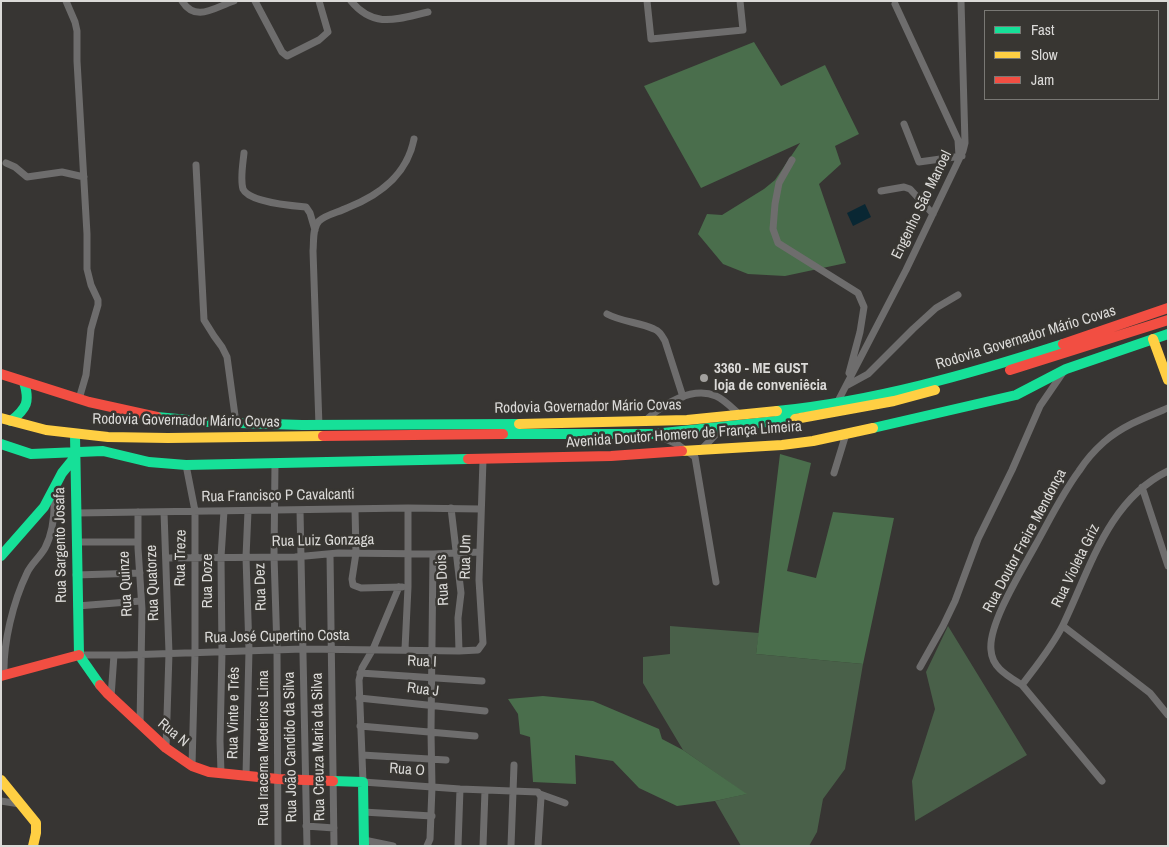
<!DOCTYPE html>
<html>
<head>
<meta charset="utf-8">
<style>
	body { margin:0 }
	#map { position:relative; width:1169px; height:847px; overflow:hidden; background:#373533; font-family:"Archivo Narrow",sans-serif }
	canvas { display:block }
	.frame { position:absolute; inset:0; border:2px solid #dbdad8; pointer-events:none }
	.legend { position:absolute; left:984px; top:10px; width:175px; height:90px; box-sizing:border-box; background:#383632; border:1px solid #797874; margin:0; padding:6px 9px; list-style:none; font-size:15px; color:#dbdad8 }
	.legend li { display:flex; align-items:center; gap:10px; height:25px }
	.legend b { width:25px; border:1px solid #797874 }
</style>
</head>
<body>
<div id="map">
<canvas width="1169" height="847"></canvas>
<div class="frame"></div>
<ul class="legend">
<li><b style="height:6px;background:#16e098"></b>Fast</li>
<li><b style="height:6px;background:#ffcf43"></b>Slow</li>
<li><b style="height:6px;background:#f24e42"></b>Jam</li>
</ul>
</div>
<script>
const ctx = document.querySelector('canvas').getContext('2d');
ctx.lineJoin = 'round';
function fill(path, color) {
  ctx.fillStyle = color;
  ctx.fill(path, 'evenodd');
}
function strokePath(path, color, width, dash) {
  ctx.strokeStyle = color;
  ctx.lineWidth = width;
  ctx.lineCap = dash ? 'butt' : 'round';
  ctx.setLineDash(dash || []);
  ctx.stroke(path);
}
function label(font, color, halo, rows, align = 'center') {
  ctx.font = font + ' "Archivo Narrow",sans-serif';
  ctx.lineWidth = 5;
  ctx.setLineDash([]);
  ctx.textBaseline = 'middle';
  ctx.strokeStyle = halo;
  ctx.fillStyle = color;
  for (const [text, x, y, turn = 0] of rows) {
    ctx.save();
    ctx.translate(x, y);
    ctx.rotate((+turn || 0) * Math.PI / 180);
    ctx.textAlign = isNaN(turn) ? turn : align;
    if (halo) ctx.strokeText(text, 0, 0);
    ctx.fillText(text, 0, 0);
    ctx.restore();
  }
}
fill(new Path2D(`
	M670 626 759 633 756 654 863 664 845 769 823 799 817 832 809 846H741L715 801 746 794 683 750 643 683V657L670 654Z
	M948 626 1027 755 915 821 912 781 935 709 926 672Z`), '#496049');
fill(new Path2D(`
	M754 42 781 86 825 65 859 134 835 146 841 164 819 184 846 263 785 276 748 274 723 264 698 234 707 214 722 215 764 189 775 180 800 143 701 188 644 86Z
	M780 454 811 463 787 571 816 578 833 512 894 518 863 664 756 654Z
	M543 696 593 701 659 729 662 739 683 750 747 794 715 801 677 806 639 788 613 761 575 755 576 784 533 782 530 737 520 734 518 714 508 699Z`), '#4a6e4c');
fill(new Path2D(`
	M865 204 871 217 853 226 847 213Z`), '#092733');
strokePath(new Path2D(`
	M66 1 75 22 77 31V61L87 234V269L91 285 98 300V305L91 329 86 375 79 399
	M182 1C196 23 215 7 234 1
	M255 1 282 52 287 56 319 40 328 32 319 1
	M351 1C374 29 397 19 428 12
	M647 1 651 39 743 30 740 1
	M895 4 958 140 959 156
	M904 124 919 162 962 156
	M244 153C243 163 240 179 243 189 249 202 293 206 306 207L310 213 315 230
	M792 160 779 183 775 204 773 229 778 243 858 293 864 307 860 332 849 373
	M6 163 15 167 27 177 62 172 84 177
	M196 165 204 320 214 336 222 347 227 357 236 423
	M881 191 904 187 910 189 933 214
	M607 314C622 322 639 322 654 329 660 331 662 336 665 341L683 397
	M846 386 868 374 913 329 936 308 958 295
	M837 403 906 270 963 151 965 143 961 1
	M646 420C663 404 692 386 716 396 725 400 733 409 740 415
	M319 426 313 251C314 242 312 228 319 221 325 215 339 212 347 208 380 195 407 175 414 139
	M659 436 677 444 695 457 716 582
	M700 451 722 428
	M275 464 274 556 277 649 278 846
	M186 465 195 511V653L192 766
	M834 473 846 434
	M1142 487 1168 566
	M451 508 461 593 458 618 459 651
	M355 509 356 553 352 579 353 585 361 588 402 587
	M300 510 307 846
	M138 512V548L142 609 140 725
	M164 512 169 653 166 748
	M76 513 408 508 481 509
	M76 542H138
	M330 554C331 651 333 748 334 846
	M167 558 295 557 338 553 433 554 480 552
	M76 575 140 573
	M399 587 373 649 362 668 359 680 363 782 460 789 538 792 541 797 538 846
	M77 606 141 601
	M1063 626 1150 693 1168 715
	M405 649 408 587V508
	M79 655H126L303 649 459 651 478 650 483 643 479 580 483 460
	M920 667 943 626 955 601 978 539 1012 470 1040 406 1064 371
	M360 673 482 681
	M4 675C3 643 13 602 27 573 31 564 40 557 45 548 54 531 55 510 54 491
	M1022 685C1037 665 1052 647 1063 625 1090 569 1108 500 1168 471
	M111 697 114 655
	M359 698 485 711
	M360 726 475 736
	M362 755 446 760
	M221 773 220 741 222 652 221 557 224 511
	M246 775 249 650 246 557 248 511
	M1102 781 1022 685C1008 676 992 668 991 650 988 624 1022 570 1035 546 1049 521 1062 494 1079 471 1086 460 1095 450 1104 442 1122 426 1146 417 1168 408
	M540 794 565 803
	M1 801 20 804
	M363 812 432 816
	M306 826 334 828
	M364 840 393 846
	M427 846 430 839 432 787 431 732 433 554
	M458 846 460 789
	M483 846 485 790
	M511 846 514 765`), '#6e6d6d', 7);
strokePath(new Path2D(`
	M777 411C875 401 970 374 1063 344
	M157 417 209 422 302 425 519 424
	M11 421C27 408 30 402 24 382
	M873 428 1016 395 1066 369 1168 334
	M503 434H654L795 419
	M75 435 79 655 100 685
	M1 444 31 454 103 451 149 462 186 465 468 459
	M1 556 44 507 62 473 75 457
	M333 781 363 782 364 846`), '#16e098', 10);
strokePath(new Path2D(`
	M1153 339 1168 380
	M1 418 46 430 108 437 168 438 323 436
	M795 419 894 401 935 390
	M519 424 687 420 777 411
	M682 451 782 445 813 441 873 428
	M1 780 36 823V833L33 846`), '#ffcf43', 10);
strokePath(new Path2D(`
	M1063 344 1168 308
	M1010 370 1168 320
	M1 374 89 402 157 417
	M323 436 503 434
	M468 459 611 456 682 451
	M1 676 79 655
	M100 685 107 693 166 748 192 766 209 772 278 779 333 781`), '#f24e42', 10);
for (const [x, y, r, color] of [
	[704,378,5,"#a2a09e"]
]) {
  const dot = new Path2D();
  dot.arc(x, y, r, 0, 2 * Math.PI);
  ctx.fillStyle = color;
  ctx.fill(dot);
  strokePath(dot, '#383632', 2);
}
label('15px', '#dbdad8', '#383632', [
	["Engenho São Manoel",922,205,-64],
	["Rodovia Governador Mário Covas",1026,338,-17],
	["Rodovia Governador Mário Covas",588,407,-1],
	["Rodovia Governador Mário Covas",186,421,1],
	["Avenida Doutor Homero de França Limeira",684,435,-4],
	["Rua Francisco P Cavalcanti",278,496,-1],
	["Rua Luiz Gonzaga",323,541,-1],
	["Rua Doutor Freire Mendonça",1025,541,-62],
	["Rua Sargento Josafa",61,545,-91],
	["Rua Um",466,557,-89],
	["Rua Treze",181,558,-89],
	["Rua Violeta Griz",1076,566,-64],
	["Rua Dois",443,580,-93],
	["Rua Doze",208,581,-90],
	["Rua Quatorze",153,583,-92],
	["Rua Quinze",126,584,-93],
	["Rua Dez",261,587,-92],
	["Rua José Cupertino Costa",277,637,-1],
	["Rua I",422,662,3],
	["Rua J",423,690,7],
	["Rua Vinte e Três",234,713,-89],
	["Rua N",173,733,40],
	["Rua João Candido da Silva",291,747,-91],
	["Rua Creuza Maria da Silva",319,747,-91],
	["Rua Iracema Medeiros Lima",264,748,-90],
	["Rua O",407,770,4]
]);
label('bold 15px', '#dbdad8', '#383632', [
	["3360 - ME GUST",714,369],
	["loja de conveniêcia",714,386]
], 'left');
</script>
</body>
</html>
